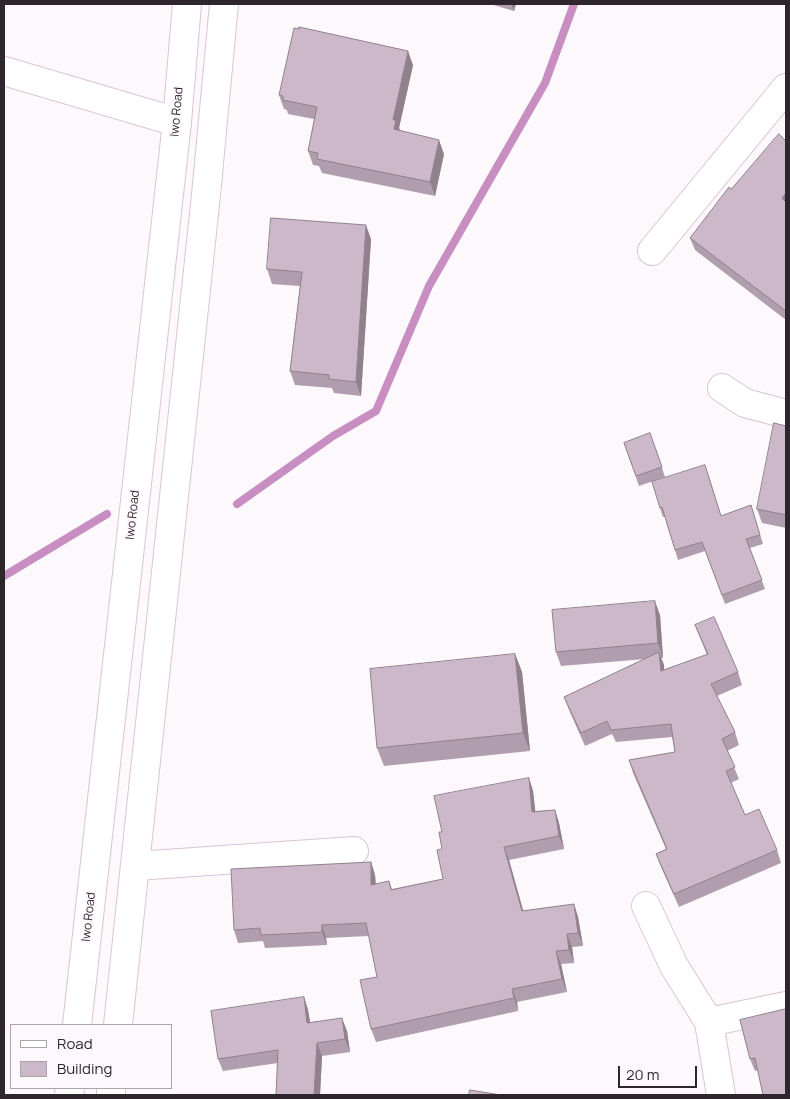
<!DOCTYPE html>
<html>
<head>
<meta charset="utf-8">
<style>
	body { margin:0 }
	#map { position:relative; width:790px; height:1099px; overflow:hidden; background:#fcf8fc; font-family:Manrope,sans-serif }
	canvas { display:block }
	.frame { position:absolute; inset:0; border:5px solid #2e262d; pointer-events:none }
	.legend { position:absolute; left:10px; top:1024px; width:162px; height:65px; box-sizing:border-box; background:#fcf8fc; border:1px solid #aaa4a9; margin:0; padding:6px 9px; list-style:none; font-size:15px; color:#2e262d }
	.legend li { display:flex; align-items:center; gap:10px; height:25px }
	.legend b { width:25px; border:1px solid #aaa4a9 }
	.scale { position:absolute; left:618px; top:1066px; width:79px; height:22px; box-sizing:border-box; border:2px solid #2e262d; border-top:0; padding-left:6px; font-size:15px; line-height:18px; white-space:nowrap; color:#2e262d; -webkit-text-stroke:4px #fcf8fc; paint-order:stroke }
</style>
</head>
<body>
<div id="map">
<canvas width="790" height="1099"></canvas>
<div class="frame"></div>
<ul class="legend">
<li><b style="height:6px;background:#fff"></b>Road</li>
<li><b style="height:14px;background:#cdb8ca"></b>Building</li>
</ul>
<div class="scale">20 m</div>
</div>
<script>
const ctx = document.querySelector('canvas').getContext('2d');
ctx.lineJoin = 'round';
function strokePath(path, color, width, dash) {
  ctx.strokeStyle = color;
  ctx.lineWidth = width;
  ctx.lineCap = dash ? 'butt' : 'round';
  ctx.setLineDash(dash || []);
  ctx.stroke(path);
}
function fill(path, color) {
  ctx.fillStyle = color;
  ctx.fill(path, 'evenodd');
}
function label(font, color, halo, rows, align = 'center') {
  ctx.font = font + ' Manrope,sans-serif';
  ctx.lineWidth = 4;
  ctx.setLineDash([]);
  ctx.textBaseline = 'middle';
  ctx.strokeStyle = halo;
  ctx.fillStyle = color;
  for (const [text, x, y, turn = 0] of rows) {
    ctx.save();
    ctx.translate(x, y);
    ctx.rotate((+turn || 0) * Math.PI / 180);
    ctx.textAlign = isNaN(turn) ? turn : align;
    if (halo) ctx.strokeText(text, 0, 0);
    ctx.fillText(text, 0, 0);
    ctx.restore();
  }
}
strokePath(new Path2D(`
	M237 504 333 436 376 411 429 286 545 83 574 4
	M4 576 107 514`), '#c88ec1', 8);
const minor = new Path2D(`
	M4 71 177 122
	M652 251 786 88
	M722 388 745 403 786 414
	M136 866 354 851
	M646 906 674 966 709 1022 721 1095
	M709 1022 786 1006`);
const primary = new Path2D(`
	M77 1025 177 122 187 4
	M118 1025 206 195 224 4
	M69 1095 70 1088
	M111 1095V1088`);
strokePath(minor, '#dac4d6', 30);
strokePath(primary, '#dac4d6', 30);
strokePath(minor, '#fff', 28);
strokePath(primary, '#fff', 28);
fill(new Path2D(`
	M490 4H516L514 11Z
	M413 65 399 128 400 130 444 154 435 196 322 173 319 166 313 165 308 151 314 119 288 114 287 110 284 109 279 95Z
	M786 141V320L695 250 690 238 731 189Z
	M371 239 361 396 334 393 332 388 295 385 290 371 300 286 272 284 267 269Z
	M786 426V528L762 523 757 509Z
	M650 433 665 477 639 486 624 443Z
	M708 474 721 516 751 505 763 544 750 548 765 589 725 604 705 551 678 560 665 517H663L660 508Z
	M660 615 663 658H661L664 665V670L707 655 695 625 738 672 742 685 717 696 735 732 739 745 727 751 739 779 731 783 745 815 777 850 781 863 679 907 661 867 656 854 666 849 633 773 629 760 675 752 672 737 616 742 612 734 585 746 569 710 564 697 645 659 561 666 556 652Z
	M515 654 522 672 530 751 384 766 377 748Z
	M529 778 533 791 535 811 555 810 559 823 564 849 509 860 523 911 574 904 578 917 583 946 572 947 574 963 561 964 567 992 517 1002 518 1011 376 1042 371 1029 377 977 369 936 326 938 327 945 288 947 265 948 263 941 238 943 234 930 371 862 375 875 376 884 389 881 392 889 443 879 442 832Z
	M304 997 308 1010 310 1022 347 1031 350 1052 322 1056 320 1095H276L278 1063 223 1071 218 1059Z
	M740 1020 786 1095 758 1070 755 1071 750 1059Z`), '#b09eae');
fill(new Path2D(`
	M511 4H516L514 11Z
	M408 51 413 65 399 128 401 134 394 129 393 120Z
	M439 140 444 154 435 196 430 182Z
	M786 193V210L782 198Z
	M366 225 371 239 361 396 356 382Z
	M655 601 660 615 663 658 658 643Z
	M659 652 664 665 665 684 661 671Z
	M515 654 522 672 530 751 523 733Z
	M529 778 533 791 537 825 532 812Z
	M555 810 559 823 564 849 559 836Z
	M504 847 509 860 527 924 522 911Z
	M371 862 375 875 376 898 371 885Z
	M574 904 578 917 583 946 578 933Z
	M322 925 326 938 327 945 322 932Z
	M567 934 572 947 574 963 569 950Z
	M556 951 561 964 567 992 562 979Z
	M512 989 517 1002 518 1011 514 998Z
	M304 997 308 1010 312 1035 307 1023Z
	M342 1018 347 1031 350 1052 345 1039Z
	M317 1043 322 1056 320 1095H314Z`), '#90818d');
const building = new Path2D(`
	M299 27 408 51 393 120H396L394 129 439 140 430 182 317 159 318 153 308 151 317 107 283 100V96L279 95 294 28 299 29Z
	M779 134 786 141V193L782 198 786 202V311L690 238 729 187 731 189Z
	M271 218 366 225 356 382 329 379V375L290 371 302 272 267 269Z
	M774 423 786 426V515L757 509Z
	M650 433 662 467 636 476 624 443Z
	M705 465 721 516 751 505 760 535 746 539 762 580 722 595 702 542 675 550 662 507 660 508 652 482Z
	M655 601 658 643 556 652 552 610Z
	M714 617 738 672 711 684 735 732 722 739 735 767 726 771 745 815 759 809 777 850 674 894 656 854 667 849 629 760 675 752 671 724 611 730 607 721 581 733 564 697 659 652 661 671 708 654 695 625Z
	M515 654 523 733 377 748 370 669Z
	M529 778 532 812 555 810 559 836 504 847 522 911 574 904 578 933 567 934 569 950 556 951 562 979 512 989 514 998 371 1029 360 980 377 977 366 923 322 925V932L284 934 261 935 260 928 234 930 231 869 371 862V885L389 881 391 890 443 879 437 850 442 849 439 832H442L434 796Z
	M304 997 307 1023 342 1018 345 1039 317 1043 314 1095H276L278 1050 218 1059 211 1011Z
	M785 1009H786V1095H763L755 1058 750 1059 740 1020Z
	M470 1090 501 1095H469Z`);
fill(building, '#cdb8ca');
strokePath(building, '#90818d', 1);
label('12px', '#2e262d', '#fcf8fc', [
	["Iwo Road",177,112,-85],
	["Iwo Road",133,515,-84],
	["Iwo Road",89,917,-84]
]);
</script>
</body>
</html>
